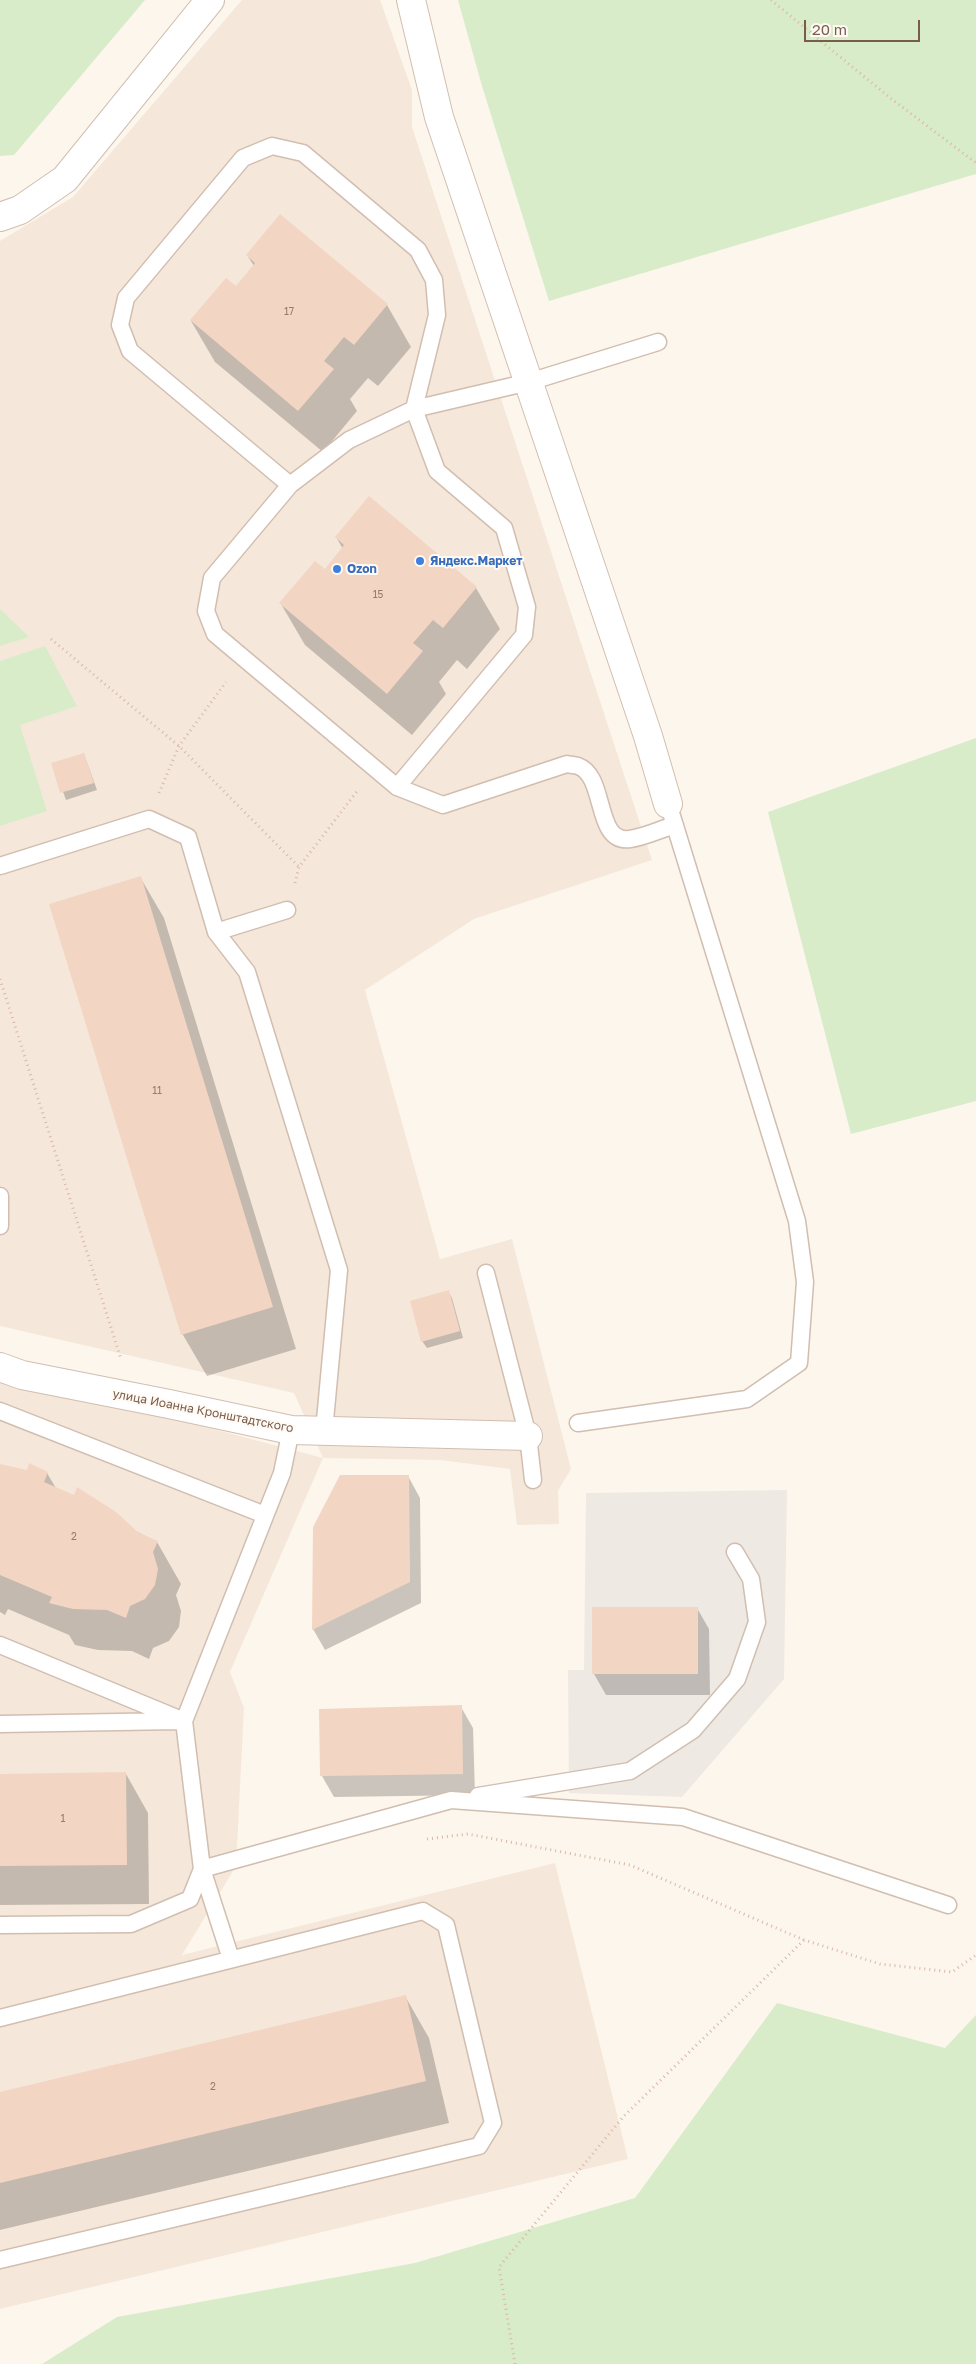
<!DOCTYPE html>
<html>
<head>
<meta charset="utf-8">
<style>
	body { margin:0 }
	#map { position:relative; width:976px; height:2364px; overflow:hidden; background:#fdf6ec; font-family:"Golos Text",sans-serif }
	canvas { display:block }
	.scale { position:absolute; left:804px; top:20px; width:116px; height:22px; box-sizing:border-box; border:2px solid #7a5c4d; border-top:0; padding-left:6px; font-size:15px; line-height:18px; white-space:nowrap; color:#7a5c4d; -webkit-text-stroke:4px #fffaf3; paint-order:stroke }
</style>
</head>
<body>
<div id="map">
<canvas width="976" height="2364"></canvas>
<div class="scale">20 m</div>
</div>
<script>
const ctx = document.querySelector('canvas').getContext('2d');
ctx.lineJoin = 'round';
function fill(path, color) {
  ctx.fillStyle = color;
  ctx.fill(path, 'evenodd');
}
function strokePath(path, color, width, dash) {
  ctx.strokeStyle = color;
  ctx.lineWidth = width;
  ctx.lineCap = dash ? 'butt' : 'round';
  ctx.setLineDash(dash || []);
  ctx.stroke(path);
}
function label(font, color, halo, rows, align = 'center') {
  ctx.font = font + ' "Golos Text",sans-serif';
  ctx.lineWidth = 4;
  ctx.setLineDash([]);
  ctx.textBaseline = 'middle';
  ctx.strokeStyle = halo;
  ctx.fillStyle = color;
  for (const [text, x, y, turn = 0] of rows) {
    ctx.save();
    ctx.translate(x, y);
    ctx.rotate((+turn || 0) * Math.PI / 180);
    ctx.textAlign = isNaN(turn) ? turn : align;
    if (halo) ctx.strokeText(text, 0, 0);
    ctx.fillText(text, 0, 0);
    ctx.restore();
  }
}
fill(new Path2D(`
	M242 0H380L412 90V127L652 860 474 919 365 990 440 1259 512 1239 571 1469 558 1491 559 1524 517 1525 510 1469 440 1460 323 1458 230 1672 244 1708 236 1866 182 1955 555 1863 628 2159 0 2309V1380L130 1407 323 1458 294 1393 0 1326V241L73 197Z`), '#f5e8da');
fill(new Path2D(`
	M787 1490 784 1679 682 1797 569 1793 568 1670H584L586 1493Z`), '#efe9e4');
fill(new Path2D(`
	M0 0H145L14 155 0 156Z
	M458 0H976V174L549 301 482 86Z
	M0 609 29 637 0 646Z
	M45 646 77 706 20 725 47 811 0 826V661Z
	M976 738V1101L851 1134 768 812Z
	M777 2003 945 2048 976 2015V2364H42L117 2317 415 2263 635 2198Z`), '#d8ecc9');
fill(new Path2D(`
	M247 255 387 305 411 347 378 386 368 378 350 399 357 411 323 452 215 362 191 321 236 288 254 266Z
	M336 537 476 588 500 629 467 669 457 660 439 682 446 694 412 735 305 645 281 604 325 570 343 549Z
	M84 754 97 790 66 800 53 764Z
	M140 877 164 918 296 1349 207 1376 183 1335 50 905Z
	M448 1291 452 1298 463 1338 427 1348 422 1341Z
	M0 1465 28 1472 47 1473 57 1490 157 1542 181 1584 176 1595 181 1611 179 1627 169 1641 153 1648 149 1659 132 1651 98 1650 75 1645 69 1635 8 1609 5 1615 0 1612Z
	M408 1476 420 1498 421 1603 325 1650 313 1629Z
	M697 1608 709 1629 710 1695H606L594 1674Z
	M461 1707 473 1728 475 1795 334 1797 322 1776 320 1710Z
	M126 1774 148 1813 149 1904 0 1905V1775Z
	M405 1996 429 2038 449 2123 0 2230V2093Z`), '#0003');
fill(new Path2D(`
	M280 214 388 304 354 345 344 337 324 361 334 369 298 411 190 320 226 278 236 286 255 263 246 255Z
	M369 496 477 587 443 628 433 620 413 643 423 651 387 694 279 603 315 561 325 569 344 545 335 537Z
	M84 753 94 783 60 793 51 763Z
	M141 876 273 1307 181 1335 49 904Z
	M449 1290 460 1331 421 1342 410 1301Z
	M29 1463 48 1472 44 1482 74 1495 77 1487 116 1512 139 1533 158 1541 153 1552 158 1569 155 1585 145 1599 130 1606 126 1618 107 1610 73 1609 49 1603 52 1597 0 1575V1464L27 1470Z
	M340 1475H409L410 1582 312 1630 313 1527Z
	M592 1607H698V1674H592Z
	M462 1705 463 1774 320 1776 319 1709Z
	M126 1772 127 1865 0 1866V1774Z
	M406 1995 426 2081 0 2183V2092Z`), '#f3d5c3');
const lane = new Path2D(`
	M658 342 529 382 414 409 349 440 290 485 212 578 206 611 215 634 397 787 443 805 567 764C570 765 575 765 578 766 607 776 594 844 630 839 645 837 661 829 675 825
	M290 485 130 351 120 325 126 298 243 158 272 146 303 153 418 250 434 280 437 315 414 409 437 471 504 528 527 607 524 635 397 787
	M0 866 149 819 188 837 216 932 247 972 339 1270 324 1431
	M216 932 287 910
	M0 1196V1226
	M486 1273 528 1436 533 1480
	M0 1411 265 1515
	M578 1423 747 1399 799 1363 805 1282 797 1221 672 816
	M0 1645 184 1721
	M0 1724 177 1721
	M478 1796 630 1771 693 1730 737 1679 757 1622 751 1579 735 1552
	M0 1925 131 1924 190 1899 202 1869 184 1721 282 1473 291 1430
	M231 1959 202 1869 451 1800 683 1817 948 1905
	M0 2018 423 1911 446 1925 493 2123 479 2146 0 2260`);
const street = new Path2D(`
	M411 0 439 117 648 736 668 804
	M0 217 20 210 65 179 210 0
	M0 1367 22 1375 169 1404 291 1430 528 1436`);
strokePath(lane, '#d1beb0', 19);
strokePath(street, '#d1beb0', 30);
strokePath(new Path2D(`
	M771 0 889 97 976 163
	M51 639 179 746 299 867
	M159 793 179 746 226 682
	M295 883 299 867 358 790
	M0 979 121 1359
	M427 1839 468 1834 630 1865 804 1940 880 1964 952 1972 976 1955
	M515 2364 499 2267 624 2116 804 1940`), '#d9b8a5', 3, [1, 4]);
strokePath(lane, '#fff', 16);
strokePath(street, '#fff', 28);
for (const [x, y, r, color] of [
	[420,561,5,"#3f7fe0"],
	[337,569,5,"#3f7fe0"]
]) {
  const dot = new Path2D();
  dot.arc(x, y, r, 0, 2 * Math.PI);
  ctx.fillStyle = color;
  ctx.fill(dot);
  strokePath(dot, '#fffaf3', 2);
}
label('10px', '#987a6a', null, [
	["17",289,312],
	["15",378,595],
	["11",157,1091],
	["2",74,1537],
	["1",63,1819],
	["2",213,2087]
]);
label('bold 12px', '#366cbe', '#fffaf3', [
	["Яндекс.Маркет",430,561],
	["Ozon",347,569]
], 'left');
label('12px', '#7a5c4d', '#fffaf3', [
	["улица Иоанна Кронштадтского",203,1411,11]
]);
</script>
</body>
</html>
